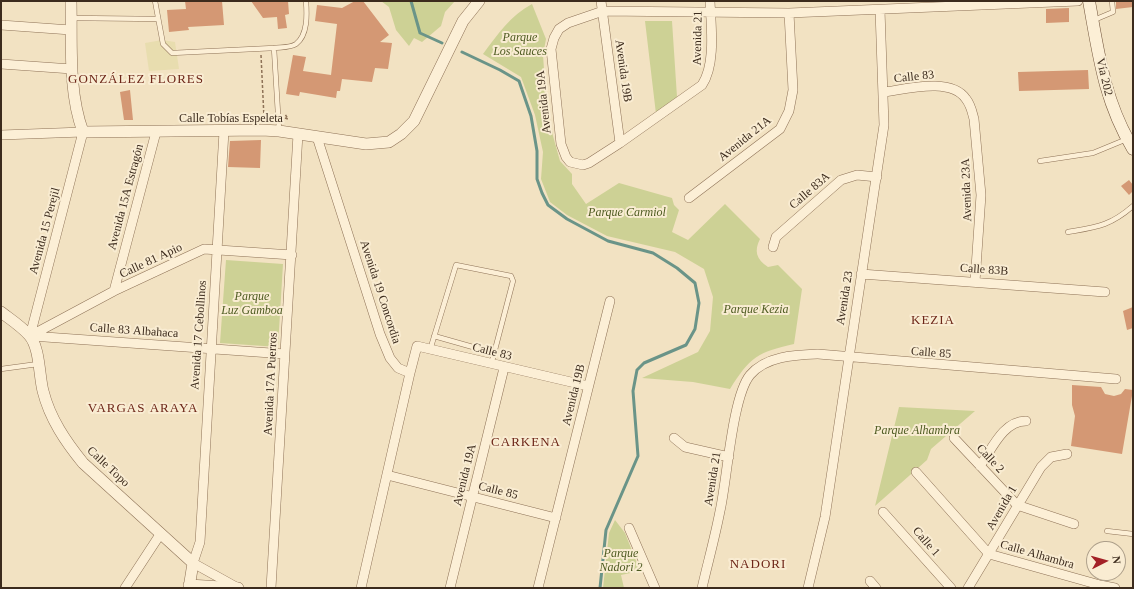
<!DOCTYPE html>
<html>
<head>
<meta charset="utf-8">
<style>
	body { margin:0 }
	#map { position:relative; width:1134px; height:589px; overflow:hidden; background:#f2e2c2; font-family:Georgia,serif }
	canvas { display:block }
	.frame { position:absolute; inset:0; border:2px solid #3c2b1d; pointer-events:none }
	.north { position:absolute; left:1086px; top:541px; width:40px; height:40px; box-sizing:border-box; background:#f9ecd2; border:1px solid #ad9f8a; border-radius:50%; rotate:84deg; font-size:11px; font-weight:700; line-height:16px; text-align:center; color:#3c2b1d }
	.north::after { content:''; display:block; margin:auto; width:14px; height:18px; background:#a32127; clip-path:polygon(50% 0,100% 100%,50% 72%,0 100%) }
</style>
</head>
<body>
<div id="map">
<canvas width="1134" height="589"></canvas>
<div class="frame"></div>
<div class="north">N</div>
</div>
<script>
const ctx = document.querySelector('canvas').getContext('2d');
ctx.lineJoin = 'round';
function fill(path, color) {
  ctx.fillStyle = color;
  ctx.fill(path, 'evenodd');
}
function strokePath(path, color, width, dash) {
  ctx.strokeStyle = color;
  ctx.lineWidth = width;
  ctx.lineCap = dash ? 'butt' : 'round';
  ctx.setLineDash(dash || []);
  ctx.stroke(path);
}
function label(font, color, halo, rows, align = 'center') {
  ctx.font = font + ' Georgia,serif';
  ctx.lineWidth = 4;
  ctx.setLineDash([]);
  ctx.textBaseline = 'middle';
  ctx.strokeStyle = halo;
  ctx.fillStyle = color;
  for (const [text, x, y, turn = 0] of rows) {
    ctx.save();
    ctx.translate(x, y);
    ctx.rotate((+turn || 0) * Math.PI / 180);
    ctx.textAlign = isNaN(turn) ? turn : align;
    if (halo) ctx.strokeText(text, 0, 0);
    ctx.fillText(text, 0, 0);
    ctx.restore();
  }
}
fill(new Path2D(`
	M162 40 175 42 179 69 149 71 145 43Z`), '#e8ddaf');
fill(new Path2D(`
	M381 1H455L445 12 441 26 422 42 414 38 409 46 396 30 389 7Z
	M532 4 546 39 543 55 546 98 553 136 560 161 572 174V184L586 204 619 183 672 198 674 205 679 210 672 232 688 240 725 204 760 239C754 251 756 259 768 267L778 265 802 289 794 344C758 352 750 357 730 389L693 382 642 378 698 352 710 331 713 297 704 269 675 252 607 236 567 215 550 202 541 179 543 152 535 115 521 77 483 54C498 34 510 16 532 4Z
	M645 21H672L677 97 656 114Z
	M226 260 283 264 278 347 220 343Z
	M899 407 975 411 931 449 927 460 875 506Z
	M615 520 625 533 640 571 621 575 624 588H603L609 533Z`), '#cdd195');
strokePath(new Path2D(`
	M411 1 420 33 442 43
	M462 52 500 70 519 81 531 116 537 151V179L542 193 548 205 567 219 608 241 653 253 677 268 695 283 699 303 695 329 686 345 644 363 637 370 633 391 638 456 606 530 600 588`), '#6a9488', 3);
fill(new Path2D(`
	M185 1H222L224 25 188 27 189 30 169 32 167 10 186 9Z
	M251 1H288L289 14 285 15 287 28 278 29 277 17 263 18Z
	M355 1H363L389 35 380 42 392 43 388 69 375 68 372 82 342 79 340 91H337L336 98 300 92 299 96 286 94 293 55 306 57 303 71 331 75 337 24 315 21 317 5 342 8Z
	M1116 1H1133V7L1116 9Z
	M1069 8V22L1046 23V9Z
	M1088 70 1089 89 1019 91 1018 72Z
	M130 90 133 120H124L120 92Z
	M261 140 260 168 228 167 230 141Z
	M1129 180 1133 185V191L1129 195 1121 186Z
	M1133 307V328L1127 330 1123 311Z
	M1072 385 1101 387 1105 394 1114 396 1121 394 1125 389 1133 390 1122 454 1071 446 1075 416 1072 405Z`), '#d49874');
const service = new Path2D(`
	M155 1 163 44 172 53 274 48
	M72 18 158 19
	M1094 20 1113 12 1112 1
	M279 130 274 48C281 47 290 48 296 44 308 35 307 14 306 1
	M1040 161 1093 153 1127 139
	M1068 232C1097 227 1110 226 1133 206
	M434 336 494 353
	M430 350 456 265 511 276 513 281 491 365
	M1 369 38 364
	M1107 531 1133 534`);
const minor = new Path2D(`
	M601 1 620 143
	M710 1C711 26 716 64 702 85L620 143 589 163 583 165 570 162 566 157 561 144 551 49 554 38 559 29 568 23 603 11 789 13 1078 1
	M1 25 71 30
	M1 64 72 69
	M884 92C907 89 951 77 966 99 971 105 972 112 974 119L981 195 975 282
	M224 131 200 542 193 563 238 588
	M1 135 83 132 30 336
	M317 137 380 334 390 358 398 368 410 373 361 588
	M689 198 780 129 789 111 793 90 789 13
	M773 247 776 237 841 180 857 175 877 177
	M861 274 1105 292
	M114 291 156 132
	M30 336 114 291 204 249 292 255
	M31 336 285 354
	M410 373 417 346 588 386
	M674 438 685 447 729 457
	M954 438 1017 505 1074 524
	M980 466C992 449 1003 421 1026 421
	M916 472 989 554 1100 585 1115 588
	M387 475 556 518
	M883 512 951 588
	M629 528 655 588
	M870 581 876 588
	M125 588 161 533
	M271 588 298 134
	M450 588 504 368
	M538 588 610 301
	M702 588C708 562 715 537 720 511 727 481 732 397 750 375 766 356 794 355 818 354L1116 379
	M808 588 825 517 884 125 880 10
	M968 588 1041 467 1051 457 1067 454`);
const tertiary = new Path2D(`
	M71 1C72 44 68 91 83 132L262 130 279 131 366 144 389 142 401 134 414 121 463 21 479 1
	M1 312C10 319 21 326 29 335 40 347 39 376 43 391 50 419 66 442 83 463L193 563 189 588
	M189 585 238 588`);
const secondary = new Path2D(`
	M1089 1C1099 56 1104 100 1133 149`);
strokePath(service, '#8e7257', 5.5);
strokePath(minor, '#8e7257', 10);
strokePath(tertiary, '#8e7257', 12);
strokePath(secondary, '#70533a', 13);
strokePath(new Path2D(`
	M261 55 264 118H271
	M285 118 288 119 285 114`), '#8e7257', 1.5, [3, 2]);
strokePath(service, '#fcefd6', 4.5);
strokePath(minor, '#fcefd6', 9);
strokePath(tertiary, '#fcefd6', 11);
strokePath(secondary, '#fcefd6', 12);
label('italic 12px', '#4e5b21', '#f9ecd2', [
	["Parque",520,38],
	["Los Sauces",520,52],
	["Parque Carmiol",627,213],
	["Parque",252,297],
	["Luz Gamboa",252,311],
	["Parque Kezia",756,310],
	["Parque Alhambra",917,431],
	["Parque",621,554],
	["Nadori 2",621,568]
]);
label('12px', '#3c2b1d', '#f9ecd2', [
	["Avenida 21",698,38,-89],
	["Avenida 19B",623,71,82],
	["Calle 83",914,77,-6],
	["Vía 202",1104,77,77],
	["Avenida 19A",544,102,-96],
	["Calle Tobías Espeleta",231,119],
	["Avenida 21A",745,139,-39],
	["Avenida 23A",967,190,-92],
	["Calle 83A",810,191,-41],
	["Avenida 15A Estragón",126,197,-75],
	["Avenida 15 Perejil",45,231,-75],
	["Calle 81 Apio",151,261,-25],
	["Calle 83B",984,270,4],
	["Avenida 19 Concordia",380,292,72],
	["Avenida 23",845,298,-81],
	["Calle 83 Albahaca",134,331,4],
	["Avenida 17 Cebollinos",199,335,-86],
	["Calle 83",492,352,14],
	["Calle 85",931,353,4],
	["Avenida 17A Puerros",271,384,-87],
	["Avenida 19B",574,395,-76],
	["Calle 2",990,459,47],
	["Calle Topo",108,467,43],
	["Avenida 19A",465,475,-76],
	["Avenida 21",713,479,-81],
	["Calle 85",498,491,14],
	["Avenida 1",1002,508,-60],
	["Calle 1",926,542,49],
	["Calle Alhambra",1037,555,16]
]);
ctx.letterSpacing = '1px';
label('13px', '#6d2618', '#f9ecd2', [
	["GONZÁLEZ FLORES",136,80],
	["KEZIA",933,321],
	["VARGAS ARAYA",143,409],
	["CARKENA",526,443],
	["NADORI",758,565]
]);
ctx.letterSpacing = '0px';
</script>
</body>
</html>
